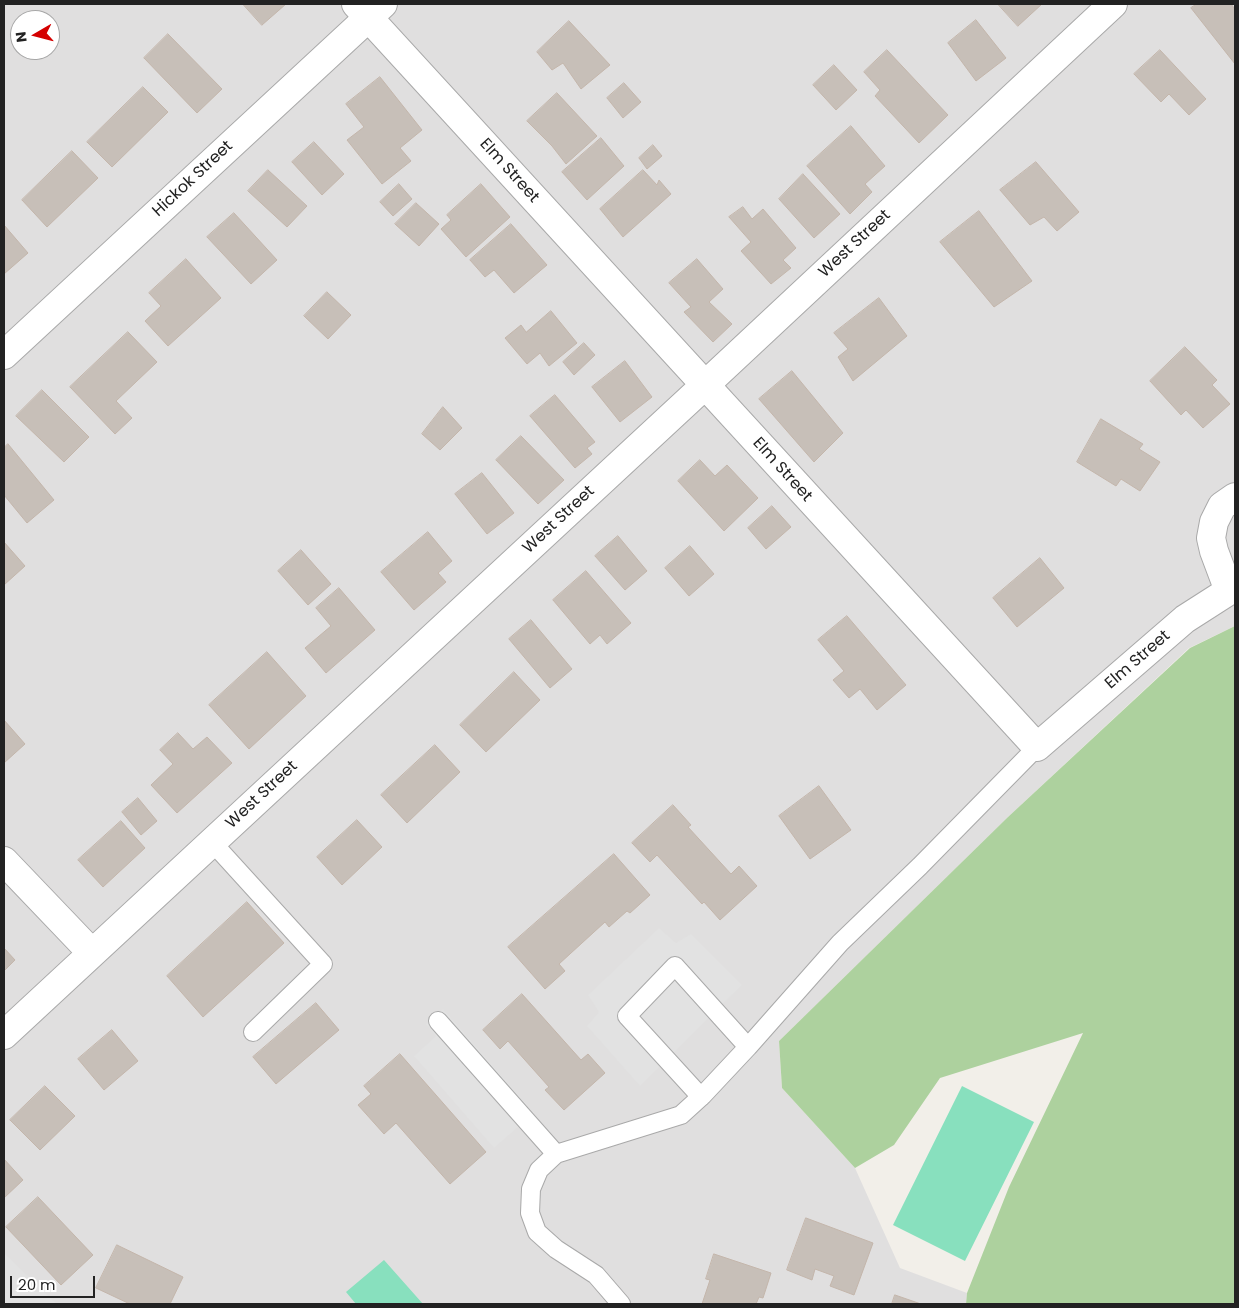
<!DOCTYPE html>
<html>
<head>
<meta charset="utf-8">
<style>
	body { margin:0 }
	#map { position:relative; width:1239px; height:1308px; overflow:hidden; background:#f2efe9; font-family:Poppins,sans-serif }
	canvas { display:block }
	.frame { position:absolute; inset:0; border:5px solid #222; pointer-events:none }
	.north { position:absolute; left:10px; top:10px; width:50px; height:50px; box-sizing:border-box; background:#fff; border:1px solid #a7a7a7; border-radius:50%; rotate:262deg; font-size:14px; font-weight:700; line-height:20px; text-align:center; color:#222 }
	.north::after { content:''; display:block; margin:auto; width:18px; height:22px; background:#d40000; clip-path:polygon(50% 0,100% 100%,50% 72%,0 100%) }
	.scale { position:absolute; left:10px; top:1276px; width:85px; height:22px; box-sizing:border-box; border:2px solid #222; border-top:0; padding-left:6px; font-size:15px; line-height:18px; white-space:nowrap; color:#222; -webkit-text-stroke:4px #fff; paint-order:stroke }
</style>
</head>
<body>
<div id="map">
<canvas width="1239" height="1308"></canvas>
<div class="frame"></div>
<div class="north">N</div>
<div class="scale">20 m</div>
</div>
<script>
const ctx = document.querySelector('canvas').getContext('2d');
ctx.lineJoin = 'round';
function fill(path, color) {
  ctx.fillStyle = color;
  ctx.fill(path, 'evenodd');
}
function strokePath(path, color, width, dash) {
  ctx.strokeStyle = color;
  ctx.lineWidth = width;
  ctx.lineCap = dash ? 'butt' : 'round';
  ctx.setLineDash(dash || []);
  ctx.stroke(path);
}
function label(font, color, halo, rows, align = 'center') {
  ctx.font = font + ' Poppins,sans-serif';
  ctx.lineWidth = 4.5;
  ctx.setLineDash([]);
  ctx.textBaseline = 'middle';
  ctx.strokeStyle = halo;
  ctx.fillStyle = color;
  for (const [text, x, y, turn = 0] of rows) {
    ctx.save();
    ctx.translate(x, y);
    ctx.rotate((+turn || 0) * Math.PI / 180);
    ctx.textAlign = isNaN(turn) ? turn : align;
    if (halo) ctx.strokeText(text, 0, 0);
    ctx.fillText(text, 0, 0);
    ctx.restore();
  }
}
fill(new Path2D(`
	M4 4H1235V626L1189 648 1008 817 779 1041 782 1088 855 1168 900 1268 967 1293 966 1304H4ZM20 20H50V50H20Z`), '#e0dfdf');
fill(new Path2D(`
	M1235 626V1304H966L967 1293 1009 1187 1083 1033 940 1078 894 1145 855 1168 782 1088 779 1041 1008 817 1190 648Z`), '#add19e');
fill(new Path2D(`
	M962 1086 1034 1122 965 1261 893 1225Z
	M384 1260 423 1304H356L346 1292Z`), '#88e0be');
fill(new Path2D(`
	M659 928 676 943 691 934 742 985 640 1086 587 1026 599 1012 588 995Z
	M443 1009 534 1113 494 1148 414 1056 436 1036 426 1024Z
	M4 1253 56 1303 61 1304H4Z`), '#e2e2e2');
const building = new Path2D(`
	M243 4H286L262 25Z
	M998 4H1042L1018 26Z
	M1197 4H1231L1235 9V64L1191 8Z
	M976 20 1006 58 976 81 948 43Z
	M569 21 610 65 581 89 563 63 552 70 537 52Z
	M168 34 222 89 197 113 144 58Z
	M887 50 948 115 919 143 875 96 880 90 864 72Z
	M1160 50 1206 99 1189 115 1169 94 1161 102 1134 74Z
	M834 65 857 90 836 110 813 85Z
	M380 77 422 130 400 148 411 161 382 184 347 140 364 127 346 104Z
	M624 83 641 102 623 118 607 98Z
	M143 87 168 112 112 167 87 142Z
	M557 93 597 136 566 164 552 146 527 121Z
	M851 126 885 166 865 184 872 192 850 214 807 166Z
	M601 138 624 166 587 200 562 172Z
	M314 142 344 174 322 195 292 162Z
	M653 145 662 156 647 169 639 158Z
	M72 151 98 178 47 227 22 200Z
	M1036 162 1079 212 1057 231 1044 217 1030 225 1000 190Z
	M268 170 307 206 287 227 248 191Z
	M643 170 657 185 659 180 671 194 623 237 600 209Z
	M803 174 840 214 814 238 779 199Z
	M399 184 412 199 393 216 380 202Z
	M481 184 510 217 466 257 441 229 451 220 447 215Z
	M416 203 439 224 419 246 395 224Z
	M743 207 752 219 763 209 796 248 783 260 791 268 771 284 741 251 751 242 729 217Z
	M979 211 1032 281 994 307 940 242Z
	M234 213 277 260 251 284 207 237Z
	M511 224 547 265 514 293 494 270 485 277 470 260Z
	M4 225 28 253 4 274Z
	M186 259 221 298 168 346 145 321 161 306 149 293Z
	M697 259 723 289 709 302 732 324 713 342 684 312 691 307 669 283Z
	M327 292 351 315 328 339 304 316Z
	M879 298 907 336 853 381 838 357 848 349 834 333Z
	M551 311 577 343 549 366 540 353 527 364 505 338 521 325 526 332Z
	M128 332 157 362 116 401 132 418 115 434 70 387Z
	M584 343 595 355 574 375 563 362Z
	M1185 347 1217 380 1212 385 1230 404 1203 428 1186 410 1181 415 1150 381Z
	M625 361 652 397 620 422 592 387Z
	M792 371 843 433 814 462 759 399Z
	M42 390 89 437 64 462 16 416Z
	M555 395 595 442 587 448 592 454 575 468 530 416Z
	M443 407 462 428 440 450 422 434Z
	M1101 419 1143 444 1139 449 1160 462 1140 491 1121 479 1116 486 1077 462Z
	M521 436 564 480 538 504 496 460Z
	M8 444 54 500 27 523 4 495V448Z
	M700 460 715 476 727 465 758 498 724 531 678 481Z
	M482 473 514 513 487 534 455 494Z
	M772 506 791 527 766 549 748 528Z
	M428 532 452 561 438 573 446 582 414 610 381 572Z
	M618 536 647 571 625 590 595 556Z
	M4 542 25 566 4 585Z
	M690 546 714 574 689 596 665 568Z
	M301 550 331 584 308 605 278 571Z
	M1040 558 1064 588 1017 627 993 598Z
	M586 571 631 623 607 644 600 635 590 644 553 600Z
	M339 588 375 630 326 673 305 648 331 626 316 608Z
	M847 616 906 685 877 710 860 689 849 698 833 680 844 671 818 640Z
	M531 620 572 669 550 688 509 639Z
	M267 652 306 696 249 749 209 705Z
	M514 672 540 700 486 752 460 725Z
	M4 720 25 744 4 763Z
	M178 733 193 749 207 737 232 763 177 813 151 785 173 764 160 750Z
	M435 745 460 772 407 823 381 795Z
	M819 786 851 830 810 859 779 816Z
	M138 798 157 821 141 835 122 812Z
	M673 805 691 825 688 827 731 874 739 866 757 886 720 920 704 902 702 904 657 855 650 862 632 843Z
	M357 820 382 847 342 885 317 857Z
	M121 821 145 848 103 887 78 860Z
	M614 854 650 895 630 913 627 911 609 927 605 922 559 964 565 971 545 989 508 947Z
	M247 902 284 943 203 1017 167 976Z
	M4 948 15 960 4 971Z
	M522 994 581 1060 588 1054 605 1073 564 1110 545 1090 549 1087 508 1041 500 1049 483 1030Z
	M316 1003 339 1030 276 1084 253 1057Z
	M112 1030 138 1061 104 1090 78 1059Z
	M400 1054 486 1152 450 1184 396 1123 384 1134 358 1105 371 1094 364 1086Z
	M45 1086 75 1116 40 1150 10 1120Z
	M4 1159 23 1180 4 1198Z
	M38 1197 93 1255 61 1285 6 1227Z
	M806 1218 873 1243 854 1295 830 1286 834 1276 815 1269 812 1280 787 1270Z
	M117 1245 183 1277 170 1304H130L96 1288Z
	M714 1254 771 1273 763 1298 759 1297 756 1304H702L710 1280 706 1279Z
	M895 1295 921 1304H892Z`);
fill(building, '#c7bfb8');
strokePath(building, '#c4b6ab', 1);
const service = new Path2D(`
	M212 842 323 964 253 1032
	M438 1021 556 1154
	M701 1097 627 1016 675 966 748 1047
	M621 1304 596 1275 556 1249 537 1232 530 1213 531 1189 539 1170 556 1154 681 1115 703 1095 748 1047 840 943 920 866 1037 747`);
const minor = new Path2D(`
	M356 4 1037 747 1185 619 1235 587
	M4 355 383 4
	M1229 591 1214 551 1211 538 1214 522 1222 506 1235 497
	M4 861 92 953
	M4 1035 689 400 1113 4`);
strokePath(service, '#a9a9a9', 20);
strokePath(minor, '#a9a9a9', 30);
strokePath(service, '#fff', 18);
strokePath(minor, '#fff', 28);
label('16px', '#222', '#fff', [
	["Elm Street",509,171,48],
	["Hickok Street",193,179,-43],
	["West Street",855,244,-43],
	["Elm Street",782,470,48],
	["West Street",559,520,-43],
	["Elm Street",1138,660,-41],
	["West Street",262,795,-43]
]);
</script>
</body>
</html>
